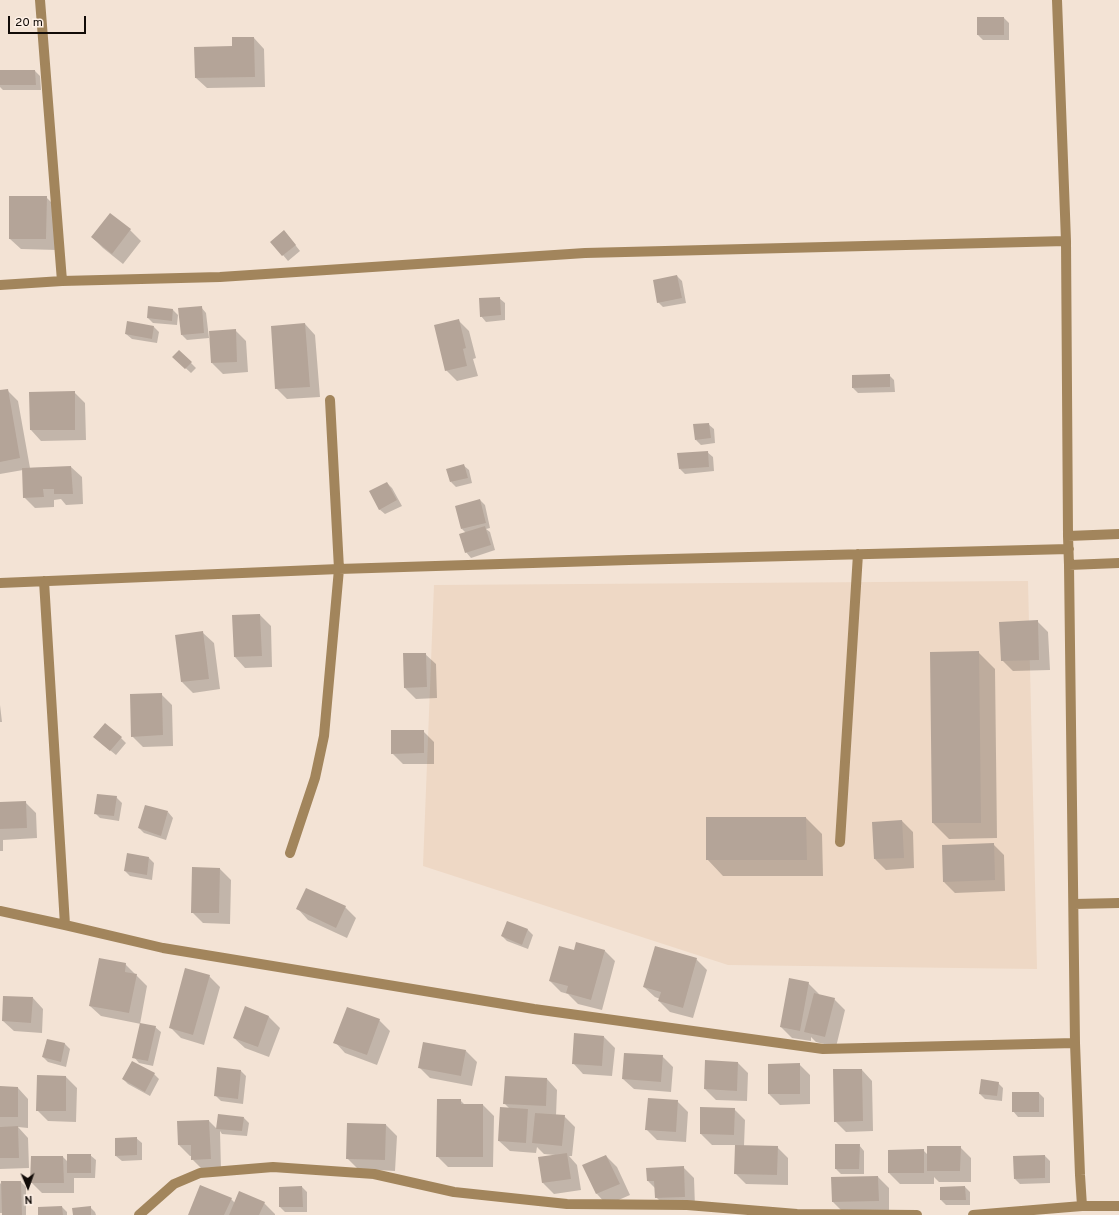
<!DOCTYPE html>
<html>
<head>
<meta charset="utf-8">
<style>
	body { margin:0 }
	#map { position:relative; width:1119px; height:1215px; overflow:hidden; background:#f3e3d5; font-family:Overpass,sans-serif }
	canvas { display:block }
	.north { position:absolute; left:8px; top:1167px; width:40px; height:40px; -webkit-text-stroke:3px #fef0e6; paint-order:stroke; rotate:178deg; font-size:11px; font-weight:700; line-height:16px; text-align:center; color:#110b07 }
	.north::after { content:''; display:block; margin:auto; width:14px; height:18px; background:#110b07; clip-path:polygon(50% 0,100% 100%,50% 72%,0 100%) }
	.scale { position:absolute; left:8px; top:16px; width:78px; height:18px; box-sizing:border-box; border:2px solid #110b07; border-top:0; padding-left:5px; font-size:12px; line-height:14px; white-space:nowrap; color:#110b07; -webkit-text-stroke:3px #fef0e6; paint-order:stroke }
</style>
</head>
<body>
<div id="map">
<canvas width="1119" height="1215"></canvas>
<div class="north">N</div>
<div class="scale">20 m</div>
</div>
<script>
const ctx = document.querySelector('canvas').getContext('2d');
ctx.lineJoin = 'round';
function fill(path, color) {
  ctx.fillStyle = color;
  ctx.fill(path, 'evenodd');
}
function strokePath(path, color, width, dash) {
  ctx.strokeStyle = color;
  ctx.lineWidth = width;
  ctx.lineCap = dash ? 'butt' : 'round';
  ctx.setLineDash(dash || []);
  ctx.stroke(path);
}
fill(new Path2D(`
	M1028 581 1037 969 728 965 423 866 434 585Z`), '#eed8c5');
fill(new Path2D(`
	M1004 18 1009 23V40H983L978 35Z
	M254 38 264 49 265 87 207 88 196 78 233 47Z
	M0 71H35L40 76 41 90H3L0 87Z
	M46 197 57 208V250L21 249 10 239Z
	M110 215 130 230 141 241 123 264 103 248 92 237Z
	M289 237 300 251 288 261 272 242Z
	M677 276 682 281 686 303 663 307 658 302Z
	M499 298 505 303V320L486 322 481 316Z
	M149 307 173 310 178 315 177 325 153 323 148 318Z
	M201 307 206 313 209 338 187 340 182 335Z
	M458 320 469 331 476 358 473 359 478 376 457 381 446 370Z
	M305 324 315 335 320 397 287 399 276 388Z
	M154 327 159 332 157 343 132 339 126 334Z
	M235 330 246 341 248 372 223 374 212 363Z
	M179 362 191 363 196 368 191 373Z
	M889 375 894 380 895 392 858 393 853 388Z
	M7 390 18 401 30 468 71 467 82 477 83 504 66 505 61 499 54 500V507L35 508 24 497 23 470 0 474V391Z
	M74 392 85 403 86 440 41 441 31 430Z
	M708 424 714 429 715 443 701 445 696 440Z
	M707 452 713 457 714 471 685 474 680 469Z
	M463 465 469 470 472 483 456 487 451 482Z
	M387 483 392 488 402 506 385 514 379 509Z
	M480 500 485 505 490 528 486 529 490 532 495 550 471 558 466 552V533L462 529Z
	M260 615 271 626 272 667 245 668 235 657Z
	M1037 621 1048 632 1050 670 1013 671 1002 660Z
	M203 633 214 643 220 689 193 693 182 682Z
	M978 652 995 669 997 838 949 839 933 823Z
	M425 654 436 664 437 698 416 699 405 688Z
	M161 694 172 705 173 746 143 747 132 736Z
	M0 705 2 722H0Z
	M423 731 434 742V764H403L392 753Z
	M121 738 126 743 116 755 100 742Z
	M116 797 122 803 119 821 100 818 95 813Z
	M25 802 36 813 37 838 3 840V851H0V803Z
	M168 812 173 818 166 840 144 833 139 828Z
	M707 818H806L822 834 823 876H723L707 859Z
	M902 821 913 832 914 868 886 870 875 859Z
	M993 844 1004 855 1005 891 955 893 944 882Z
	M149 858 154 863 152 880 130 876 125 871Z
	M193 868 220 869 231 880 230 924 203 923 192 912Z
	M345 907 356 918 347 938 308 920 298 909Z
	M507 922 528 930 533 935 528 949 507 941 502 936Z
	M604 950 615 961 602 1010 578 1004 568 994 561 992 550 981 574 951Z
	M696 959 707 970 693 1018 670 1012 659 1001 660 999 655 997 644 987Z
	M125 964 147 986 140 1024 155 1027 161 1032 153 1066 139 1063 134 1057 141 1024 101 1016 90 1006Z
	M209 976 220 987 204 1045 181 1038 170 1027Z
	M808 983 819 994V995L834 999 845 1010 836 1047 816 1042 811 1037V1041L792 1038 781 1027Z
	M33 998 43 1009 42 1033 14 1031 3 1021Z
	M245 1008 269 1017 280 1028 269 1057 245 1048 234 1038Z
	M379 1020 390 1031 377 1065 345 1053 335 1042Z
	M604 1037 615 1048 612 1076 583 1074 573 1063Z
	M47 1040 65 1044 70 1049 66 1067 48 1062 43 1057Z
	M466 1051 477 1062 472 1086 430 1078 419 1067Z
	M662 1056 673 1067 671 1092 634 1089 623 1079Z
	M706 1061 738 1063 748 1073 747 1101 716 1100 705 1089Z
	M799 1064 810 1075V1104L780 1105 769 1094Z
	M218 1068 241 1071 246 1076 243 1104 221 1101 216 1096Z
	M862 1070 872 1081 873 1131 846 1132 835 1121Z
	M154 1074 159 1079 150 1096 128 1084 123 1079Z
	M66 1077 77 1088 76 1122 48 1121 37 1110Z
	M547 1079 557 1090 556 1116H564L575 1127 572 1156H569L577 1165 581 1190 554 1194 543 1183 539 1158 555 1155 544 1154 537 1147 536 1153 510 1151 499 1141 510 1109 504 1103Z
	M998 1083 1003 1088 1002 1101 985 1099 980 1094Z
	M0 1087 18 1088 28 1099V1128L18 1127 28 1138 29 1168 0 1169Z
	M1039 1093 1044 1098V1117H1018L1013 1111Z
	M460 1100 465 1105H483L494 1116 493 1167H448L437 1156Z
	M677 1101 688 1112 686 1142 657 1140 646 1129Z
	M734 1109 745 1120 744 1146 777 1147 788 1158V1185L746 1184 735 1173 736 1145H712L701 1134Z
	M244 1118 249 1123 247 1136 222 1134 220 1131 221 1170H203L192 1159V1156H190L179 1145 209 1121 217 1129Z
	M386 1125 397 1136 395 1171 358 1169 347 1158Z
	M136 1138 142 1143V1160L122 1161 116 1156Z
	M859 1145 864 1151V1174H841L836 1169Z
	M960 1147 971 1158V1182H939L934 1177V1184H900L889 1173V1151L923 1150 928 1155Z
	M90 1155 96 1160 95 1178H74V1193H42L31 1182 32 1157H63L68 1162Z
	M606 1156 617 1167 630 1195 607 1205 597 1194 584 1166Z
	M1045 1156 1050 1161V1183L1020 1184 1015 1179Z
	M683 1167 694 1178 695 1207 667 1208 656 1197 655 1188 648 1181Z
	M878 1177 889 1188V1211L844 1213 833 1202Z
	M21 1182 26 1187V1215H3V1213H0V1183L2 1185Z
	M302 1187 307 1192V1212H285L280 1207Z
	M965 1187 970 1192V1205H946L941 1200Z
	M231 1199 235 1203H264L275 1214V1215H189Z
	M62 1207 67 1212V1215H39Z
	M90 1207 95 1212 96 1215H74Z`), '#0003');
fill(new Path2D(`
	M977 17H1004V35H977Z
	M232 37H254L255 77 195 78 194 47 232 46Z
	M0 70H35L36 85H0Z
	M9 196H47L46 239H9Z
	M110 213 131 229 112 254 91 237Z
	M284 230 296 245 282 256 270 242Z
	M677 275 682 298 657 303 653 280Z
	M500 297 501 315 480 317 479 298Z
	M148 306 173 309 172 321 147 318Z
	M202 306 204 333 181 335 178 308Z
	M459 319 466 348 463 349 467 366 445 371 434 325Z
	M127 321 154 326 152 339 125 334Z
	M305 323 310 387 275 389 271 326Z
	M236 329 237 362 211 363 209 331Z
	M179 350 192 362 185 369 172 357Z
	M890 374V387L852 388V375Z
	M8 389 20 458 0 462V390Z
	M75 391V430H30L29 392Z
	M709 423 711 438 695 440 693 424Z
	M708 451 709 467 679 469 677 453Z
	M464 464 468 478 450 482 446 469Z
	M71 466 73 494H54V489H43L44 497 23 498 22 468Z
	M387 482 397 500 379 510 369 491Z
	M480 499 486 523 461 529 455 506Z
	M485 526 491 545 465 553 459 534Z
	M260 614 262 656 234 657 232 615Z
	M1038 620 1039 660 1001 661 999 622Z
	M203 631 209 679 181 682 175 635Z
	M979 651 981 823H932L930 652Z
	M403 653H426L427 687 404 688Z
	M162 693 163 735 131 737 130 694Z
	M105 723 122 737 110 751 93 737Z
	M391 730H424V753L391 754Z
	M97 794 117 796 114 816 94 814Z
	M26 801 27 828 0 829V802Z
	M145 805 168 811 161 836 138 828Z
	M706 817H806L807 860H706Z
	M902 820 904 858 874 859 872 822Z
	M994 843 995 880 943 882 942 845Z
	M127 853 149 857 147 875 124 871Z
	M192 867 220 868 219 913H191Z
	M306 888 346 906 336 928 296 909Z
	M507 921 528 929 522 945 501 936Z
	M576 942 605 950 591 1000 566 993 568 986 549 981 559 946 574 950Z
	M655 946 697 958 683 1008 658 1001 661 992 643 987Z
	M99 958 126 963 125 972 137 974 129 1013 89 1006Z
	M185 968 210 975 193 1035 169 1028Z
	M789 978 809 982 800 1031 780 1027Z
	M814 993 835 998 825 1037 804 1032Z
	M3 996 33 997 31 1023 2 1021Z
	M245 1006 269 1016 258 1047 233 1038Z
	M347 1007 380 1019 367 1055 333 1043Z
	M140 1023 156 1026 148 1061 132 1058Z
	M574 1033 604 1036 602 1066 572 1064Z
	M47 1039 65 1043 61 1062 42 1057Z
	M423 1042 466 1050 461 1076 418 1068Z
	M624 1053 663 1055 661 1082 622 1079Z
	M705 1060 738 1062 737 1091 704 1089Z
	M132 1061 155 1073 145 1092 122 1079Z
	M800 1063V1094H768V1064Z
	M217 1067 241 1070 238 1099 214 1096Z
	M833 1069H862L863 1121 834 1122Z
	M37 1075 66 1076V1111H36Z
	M505 1076 547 1078 546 1106 503 1104Z
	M981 1079 999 1082 997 1096 979 1094Z
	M0 1086 18 1087V1117H0Z
	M1012 1092H1039V1112H1012Z
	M648 1098 678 1100 676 1132 645 1130Z
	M437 1099H461V1104H483V1157H436Z
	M500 1107 528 1109 526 1143 498 1141Z
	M700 1107 735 1108 734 1135 700 1134Z
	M535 1113 565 1115 562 1146 532 1143Z
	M218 1114 244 1117 242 1131 216 1129Z
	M209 1120 211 1159 191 1160V1145H178L177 1121Z
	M347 1123 386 1124 385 1160 346 1159Z
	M18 1126 19 1158H0V1127Z
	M137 1137V1155L115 1156V1138Z
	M835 1144H860L859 1169H835Z
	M735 1145 778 1146 777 1175 734 1174Z
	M927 1146H961L960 1171H927Z
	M924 1149V1173H888V1150Z
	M567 1153 571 1179 542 1183 538 1157Z
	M67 1154H91V1173H67Z
	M606 1155 620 1184 596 1194 582 1165Z
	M1045 1155V1178L1014 1179 1013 1156Z
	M31 1156H63L64 1183H30Z
	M684 1166 685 1197 655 1198 654 1181H647L646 1168Z
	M878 1176 879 1201 832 1202 831 1177Z
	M1 1181H21L22 1215H2Z
	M200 1185 232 1198 224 1215H188Z
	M302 1186 303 1207H279V1187Z
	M965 1186 966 1200H940V1187Z
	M239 1191 265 1202 259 1215H229Z
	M62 1206 63 1215H38V1207Z
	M91 1206V1215H73L72 1208Z`), '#b4a498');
strokePath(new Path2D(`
	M40 0 62 281
	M1057 0 1066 241 1068 536 1069 565 1075 1043 1080 1175 1082 1206H1119
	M0 285 62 281 220 277 585 253 1066 241
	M1068 536 1119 534
	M1069 565 1119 563
	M44 581 65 925
	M0 583 339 569 629 560 1069 549
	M840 842 858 554
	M290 853 315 778 324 736 339 569 330 400
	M1074 904 1119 903
	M0 911 65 925 163 948 534 1009 823 1049 1075 1043
	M139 1215 174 1184 200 1173 273 1167 374 1174 454 1192 567 1204 687 1205 797 1214 917 1215
	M973 1215 1082 1206`), '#a2855c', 10);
</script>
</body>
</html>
